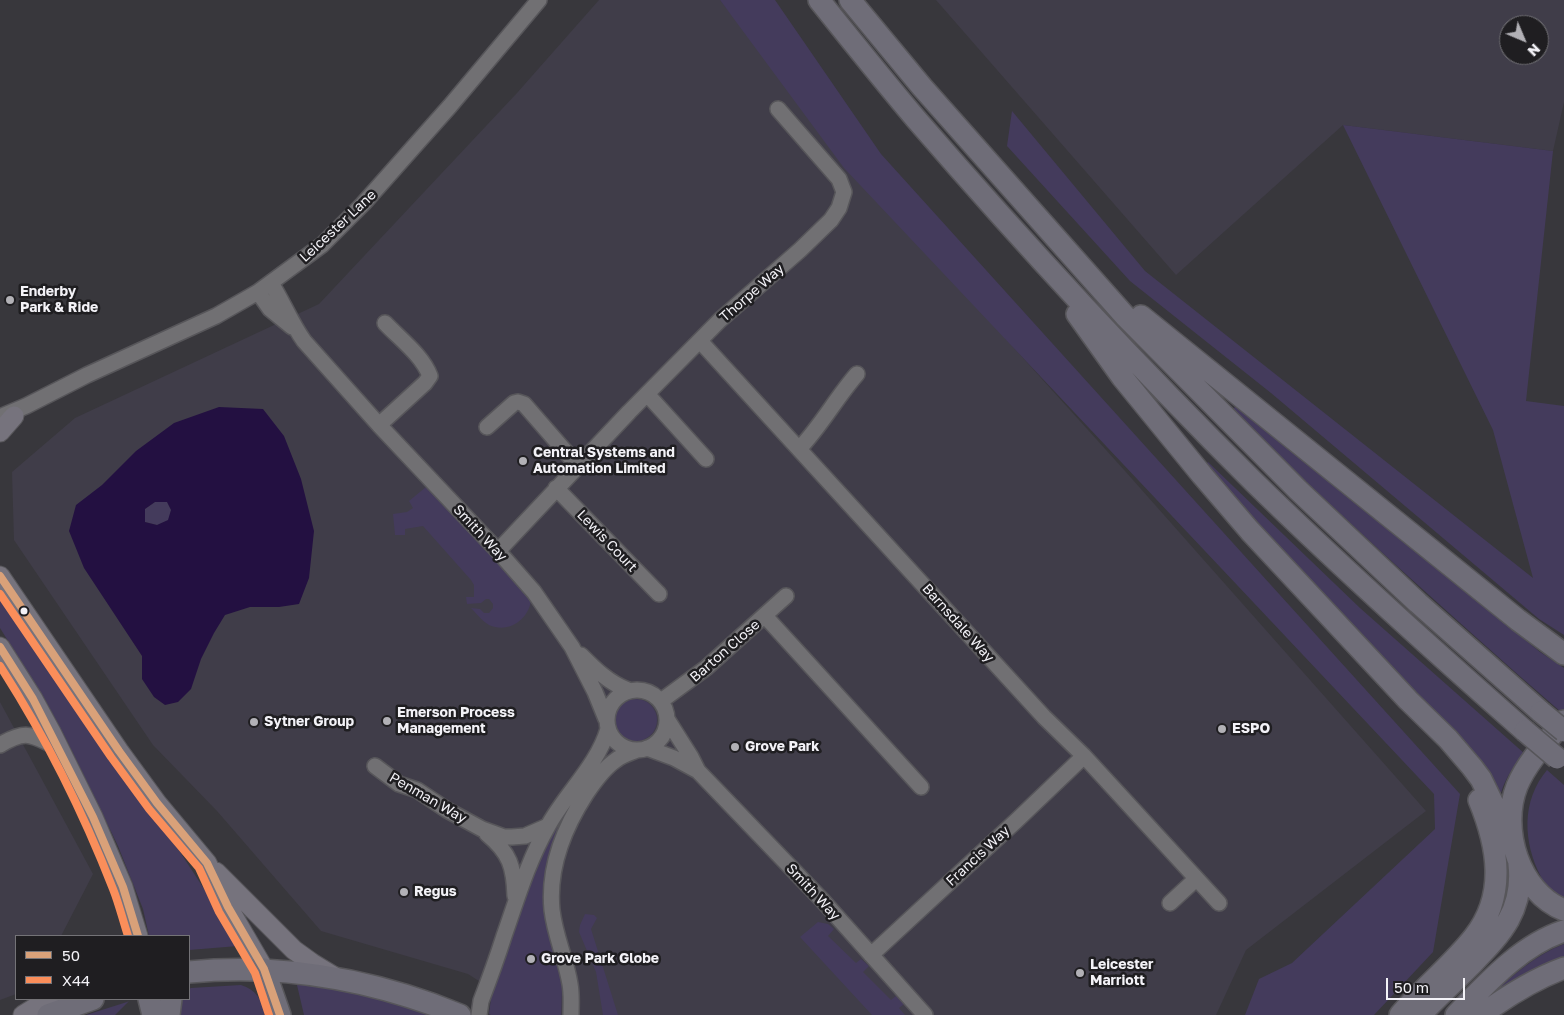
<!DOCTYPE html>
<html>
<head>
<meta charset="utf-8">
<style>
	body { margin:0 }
	#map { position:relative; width:1564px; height:1015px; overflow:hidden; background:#38373c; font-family:"Golos Text",sans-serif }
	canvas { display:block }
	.legend { position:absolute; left:15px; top:935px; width:175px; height:65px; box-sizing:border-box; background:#1f1e21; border:1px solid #747377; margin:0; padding:6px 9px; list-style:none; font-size:15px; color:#f3f2f7 }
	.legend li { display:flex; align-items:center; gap:10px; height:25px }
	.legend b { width:25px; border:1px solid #747377 }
	.north { position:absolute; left:1499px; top:15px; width:50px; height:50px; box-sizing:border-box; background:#1f1e21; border:1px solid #747377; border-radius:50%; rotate:135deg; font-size:14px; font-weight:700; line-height:20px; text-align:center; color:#f3f2f7 }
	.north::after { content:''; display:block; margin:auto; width:18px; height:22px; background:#b2b1b6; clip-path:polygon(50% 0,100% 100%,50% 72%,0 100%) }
	.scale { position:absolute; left:1386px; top:978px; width:79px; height:22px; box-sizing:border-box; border:2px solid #f3f2f7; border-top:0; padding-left:6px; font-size:15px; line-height:18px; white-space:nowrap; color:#f3f2f7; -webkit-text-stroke:4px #1f1e21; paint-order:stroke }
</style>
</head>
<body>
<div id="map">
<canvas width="1564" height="1015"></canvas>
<ul class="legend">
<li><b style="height:6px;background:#d9a179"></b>50</li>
<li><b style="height:6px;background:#fa8e5a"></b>X44</li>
</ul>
<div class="north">N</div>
<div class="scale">50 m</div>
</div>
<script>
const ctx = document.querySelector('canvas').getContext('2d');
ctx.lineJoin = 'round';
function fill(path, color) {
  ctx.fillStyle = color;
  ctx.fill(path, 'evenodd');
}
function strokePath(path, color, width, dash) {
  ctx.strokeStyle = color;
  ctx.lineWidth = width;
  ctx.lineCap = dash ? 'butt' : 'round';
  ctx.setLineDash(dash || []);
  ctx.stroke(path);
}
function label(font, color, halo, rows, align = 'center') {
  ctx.font = font + ' "Golos Text",sans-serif';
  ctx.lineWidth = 5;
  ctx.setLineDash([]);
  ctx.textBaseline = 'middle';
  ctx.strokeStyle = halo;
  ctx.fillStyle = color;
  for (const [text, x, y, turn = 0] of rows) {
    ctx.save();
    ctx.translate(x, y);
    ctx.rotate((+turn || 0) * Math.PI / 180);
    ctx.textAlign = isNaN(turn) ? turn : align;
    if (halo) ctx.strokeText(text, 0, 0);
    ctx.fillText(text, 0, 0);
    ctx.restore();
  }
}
fill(new Path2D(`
	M599 0H720L902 224 1125 471 1426 811 1246 950 1216 1015H532L468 974 321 931 217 811 153 745 14 540 12 472 75 418 319 304 517 93Z
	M936 0H1564V102L1553 151 1343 125 1176 275ZM1509 25H1539V55H1509Z
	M0 702 93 874 61 936H16V994L0 1000Z`), '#403d49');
fill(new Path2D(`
	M720 0H775L881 154 1460 794 1433 952 1374 1015H1245L1259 979 1292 963 1435 829 1434 794 844 168Z
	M1012 111 1145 271 1533 578 1493 430 1343 125 1553 151 1526 401 1564 406V635L1539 619 1271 393 1130 281 1007 146Z
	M1236 406 1540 652 1564 668V709L1561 712C1448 614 1339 514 1231 411Z
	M1208 462 1360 608 1525 754C1511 768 1503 782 1499 801L1204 467Z
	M426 487H433L531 600C529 619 509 634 489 625 482 621 477 614 471 608L480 609 484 613H489L493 608V604L489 599H486L481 603 467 604 466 597H474V585L471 580 423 526 405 529V535H395L393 514 407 512 413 508 409 501Z
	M155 502H167L171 510 169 520 157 525 145 522V509Z
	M0 597 142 803 180 852 208 895 238 946 189 950V936H149L143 909 118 846 67 741 45 700 0 628Z
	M615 720a21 21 0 1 1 42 0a21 21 0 1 1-42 0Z
	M1547 770 1564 785V902C1558 898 1550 893 1546 888 1544 884 1543 880 1541 877 1523 842 1521 801 1547 770Z
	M584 781 557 834 559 966 562 987 561 1015H491L489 1014 491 998 500 967 541 852Z
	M585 914 594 915 597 918 591 929 618 1015H603L596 972 579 932 580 925Z
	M818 922 828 924 834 929 828 936 856 963 861 959 869 966 863 972 891 1000 896 996 904 1004 899 1008 905 1015H872L800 937Z
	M1564 944V960L1490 996C1512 976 1535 955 1564 944Z
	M290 979 356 989 430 1015H304L297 985Z
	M241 985C256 990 262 999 265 1015H177L179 999H189V989L191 988Z
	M129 1001 115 1015H86L127 1002Z`), '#443b5c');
fill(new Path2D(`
	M219 407 263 409 284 436 301 479 314 531 309 578 299 604 279 607H250L225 615 214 633 201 659 191 689 178 702 165 705 154 697 142 679V656L84 568 69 531 76 505 102 485 136 451 174 423ZM155 502H167L171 510 168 520 157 525 145 522V509Z`), '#231041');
const minor = new Path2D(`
	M271 283C283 302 291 323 304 341L379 425 498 551 534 592 572 647 595 692 606 719
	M258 292 270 309 292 327
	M700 341 1044 717 1084 756 1219 903
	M647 394 706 459
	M0 417 26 406 87 375 216 316 258 292 292 267 322 245 363 204 450 106 539 0
	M379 425 425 383 430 376C422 355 400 339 385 323
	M487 427 514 403 518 402 524 404 578 466
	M799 449C821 426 836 398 857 374
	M556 488 659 594
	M498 551 629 412 720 320 800 250 831 220 839 208 844 192 839 179 778 109
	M765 616 921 787
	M581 655C595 669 609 683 628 690
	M607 720a30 30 0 1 1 60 0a30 30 0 1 1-60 0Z
	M661 701 706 668 786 596
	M667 719 691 757 698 771 823 901 925 1015
	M0 745C28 728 32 736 59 748
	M647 748 674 758 698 771
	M375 766 399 784 417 790 447 810 482 829 504 837H512L525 836 548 826
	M487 834C510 853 514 867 515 896
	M1170 903 1196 879
	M871 955 1016 821 1084 756
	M479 1015 481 1001C489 980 497 958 504 936 517 899 528 861 548 826 566 793 597 766 608 729
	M571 1015C571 1005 572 995 570 984 566 959 555 936 552 910 548 869 564 828 586 794 594 782 604 768 616 760 622 755 630 753 637 750`);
const major = new Path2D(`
	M0 432 14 416
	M0 576 119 751 157 803 207 863 228 907 264 969
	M0 647 33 699 51 732 93 817 123 887 138 936
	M216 872 294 950 312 963 335 977
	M23 1015 49 999`);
const highway = new Path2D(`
	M819 0C851 40 883 80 916 119 1024 244 1137 366 1254 482 1342 568 1433 650 1525 731
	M850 0 922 87 1125 316 1298 490 1418 603 1541 712
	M1077 314 1122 377 1202 475 1250 531 1408 700 1448 739 1472 767 1481 779 1498 814 1511 834
	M1141 316 1518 620 1564 654
	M1564 721C1547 741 1527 762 1517 786 1500 829 1519 892 1564 910
	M264 969 280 1015
	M189 972C284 963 372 979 460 1015
	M149 999 153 1015
	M48 1015 93 999
	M169 1015 171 999
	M1400 1015C1423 988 1452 965 1474 937 1507 895 1498 846 1479 800
	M1420 1015C1437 998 1455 981 1472 964 1502 933 1524 910 1519 864
	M1456 1015C1487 983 1521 945 1564 931
	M1481 1015C1507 996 1534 979 1564 968`);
strokePath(minor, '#57565a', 18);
strokePath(major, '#57565a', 21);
strokePath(highway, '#57565a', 24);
strokePath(minor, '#717073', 15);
strokePath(major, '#76737d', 19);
strokePath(highway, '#6f6d78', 21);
const highwayBridge = new Path2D(`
	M1541 712 1564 731
	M1525 731 1557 758`);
strokePath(highwayBridge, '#57565a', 24, []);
strokePath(highwayBridge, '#6f6d78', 21);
strokePath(new Path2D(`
	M0 576 119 751 157 803 207 863 228 907 264 969 280 1015
	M0 647 33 699 93 817 123 887 138 936`), '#d9a179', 8);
strokePath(new Path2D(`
	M0 594 111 757 149 809 199 868 219 912 255 973 269 1015
	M0 666C45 736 83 812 113 889 119 904 123 921 128 936`), '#fa8e5a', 8);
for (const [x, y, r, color] of [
	[10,300,5,"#b2b1b6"],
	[523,461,5,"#b2b1b6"],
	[24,611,4.5,"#f3f2f7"],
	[387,721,5,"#b2b1b6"],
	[254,722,5,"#b2b1b6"],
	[1222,729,5,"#b2b1b6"],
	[735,747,5,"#b2b1b6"],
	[404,892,5,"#b2b1b6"],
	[531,959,5,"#b2b1b6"],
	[1080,973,5,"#b2b1b6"]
]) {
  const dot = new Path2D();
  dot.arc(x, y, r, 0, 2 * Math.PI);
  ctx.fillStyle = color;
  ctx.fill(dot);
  strokePath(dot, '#1f1e21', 2);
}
label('14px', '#f3f2f7', '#1f1e21', [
	["Leicester Lane",338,226,-43],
	["Thorpe Way",752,293,-41],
	["Smith Way",480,533,47],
	["Lewis Court",607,541,46],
	["Barnsdale Way",958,623,48],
	["Barton Close",725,651,-41],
	["Penman Way",428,798,30],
	["Francis Way",978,856,-43],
	["Smith Way",813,892,47]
]);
label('bold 14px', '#f3f2f7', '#1f1e21', [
	["Enderby",20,292],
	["Park & Ride",20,308],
	["Central Systems and",533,453],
	["Automation Limited",533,469],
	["Emerson Process",397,713],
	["Management",397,729],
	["Sytner Group",264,722],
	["ESPO",1232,729],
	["Grove Park",745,747],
	["Regus",414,892],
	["Grove Park Globe",541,959],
	["Leicester",1090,965],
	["Marriott",1090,981]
], 'left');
</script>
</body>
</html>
